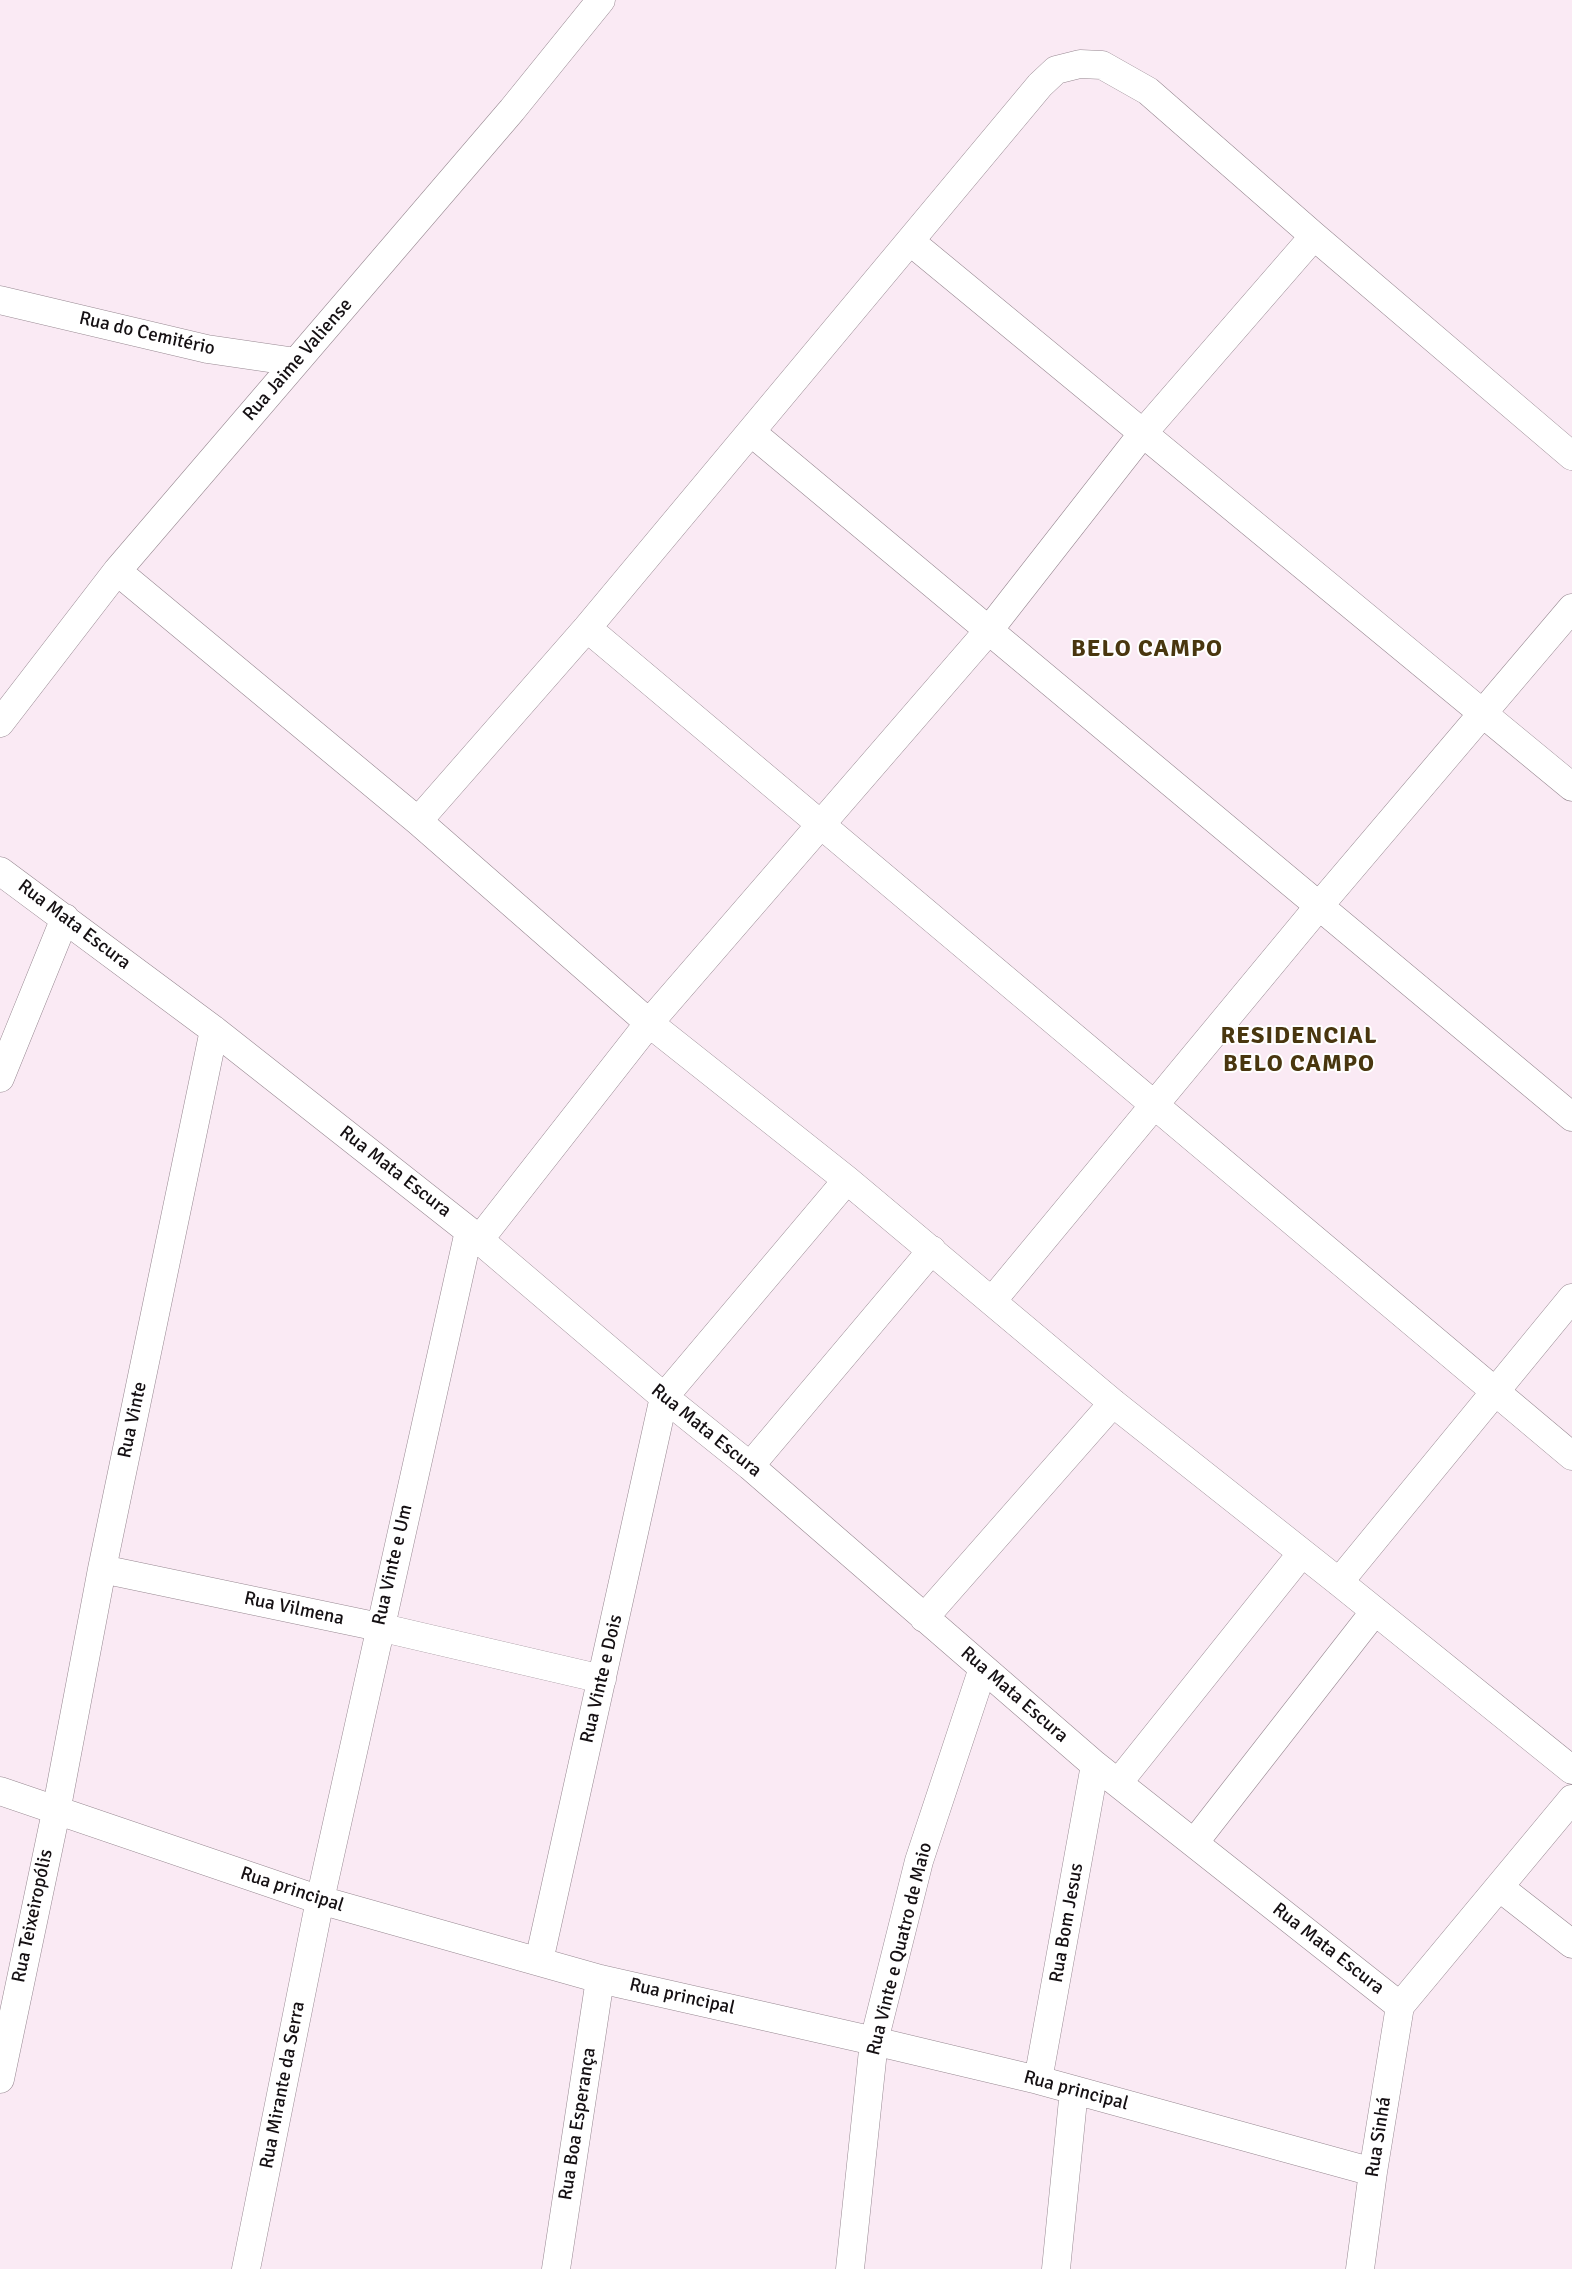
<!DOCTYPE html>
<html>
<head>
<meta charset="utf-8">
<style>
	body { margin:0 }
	canvas { display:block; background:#faeaf4 }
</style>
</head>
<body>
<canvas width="1572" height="2269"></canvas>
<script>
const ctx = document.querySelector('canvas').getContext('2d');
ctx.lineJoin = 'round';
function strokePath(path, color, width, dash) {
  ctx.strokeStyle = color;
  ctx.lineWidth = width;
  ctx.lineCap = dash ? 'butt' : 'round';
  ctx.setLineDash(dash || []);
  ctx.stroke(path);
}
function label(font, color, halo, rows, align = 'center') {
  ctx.font = font + ' Signika,sans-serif';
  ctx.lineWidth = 4;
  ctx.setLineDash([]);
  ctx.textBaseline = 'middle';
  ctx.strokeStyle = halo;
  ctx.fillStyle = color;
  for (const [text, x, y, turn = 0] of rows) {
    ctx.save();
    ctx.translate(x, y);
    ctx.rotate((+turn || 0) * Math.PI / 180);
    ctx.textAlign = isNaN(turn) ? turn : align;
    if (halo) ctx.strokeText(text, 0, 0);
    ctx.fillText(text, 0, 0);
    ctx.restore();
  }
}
const minor = new Path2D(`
	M911 242 1572 787
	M0 300 207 349 296 362
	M751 432 1572 1117
	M117 571 418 821 649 1023 847 1180 1113 1403 1339 1582 1572 1770
	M587 628 1572 1456
	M0 723 117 571 512 110 601 0
	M418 821 587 628 1040 85 1056 70 1080 64 1102 65 1148 91 1314 236 1572 456
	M0 871 214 1030 469 1231 664 1397 750 1466 1095 1765 1400 2006
	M0 1078 65 918
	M479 1240 649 1023 989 630 1143 433 1314 236
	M992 1301 1319 906 1572 608
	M750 1466 932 1250
	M102 1569 379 1627 602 1679
	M1339 1582 1572 1298
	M924 1618 1113 1403
	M1118 1783 1302 1553
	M0 1791 320 1900 600 1979 874 2041 1038 2080 1373 2172
	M1194 1843 1375 1611
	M1499 1887 1572 1944
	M539 1961 664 1397 847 1180
	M1400 2006 1572 1799
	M0 2079 56 1812 102 1569 214 1030
	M1038 2080 1095 1765
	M246 2269 320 1900 469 1231
	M556 2269 600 1979
	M850 2269 874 2041 919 1861 983 1668
	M1056 2269 1074 2090
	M1360 2269 1373 2172 1400 2006`);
strokePath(minor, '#988992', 29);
strokePath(minor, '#fff', 28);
label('19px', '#151013', '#fff', [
	["Rua do Cemitério",147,334,13],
	["Rua Jaime Valiense",298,360,-49],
	["Rua Mata Escura",74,925,37],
	["Rua Mata Escura",395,1172,38],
	["Rua Vinte",133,1420,-78],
	["Rua Mata Escura",706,1431,39],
	["Rua Vinte e Um",393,1565,-77],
	["Rua Vilmena",294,1609,12],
	["Rua Vinte e Dois",602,1679,-77],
	["Rua Mata Escura",1014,1695,41],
	["Rua principal",292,1890,18],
	["Rua Teixeiropólis",33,1916,-78],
	["Rua Bom Jesus",1067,1923,-80],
	["Rua Vinte e Quatro de Maio",900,1949,-76],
	["Rua Mata Escura",1328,1949,38],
	["Rua principal",682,1997,13],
	["Rua Mirante da Serra",283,2085,-79],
	["Rua principal",1076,2091,15],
	["Rua Boa Esperança",578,2124,-81],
	["Rua Sinhá",1379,2137,-81]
]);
ctx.letterSpacing = '1px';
label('bold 24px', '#49360f', '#fff', [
	["BELO CAMPO",1147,650],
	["RESIDENCIAL",1299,1037],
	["BELO CAMPO",1299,1065]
]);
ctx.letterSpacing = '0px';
</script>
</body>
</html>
